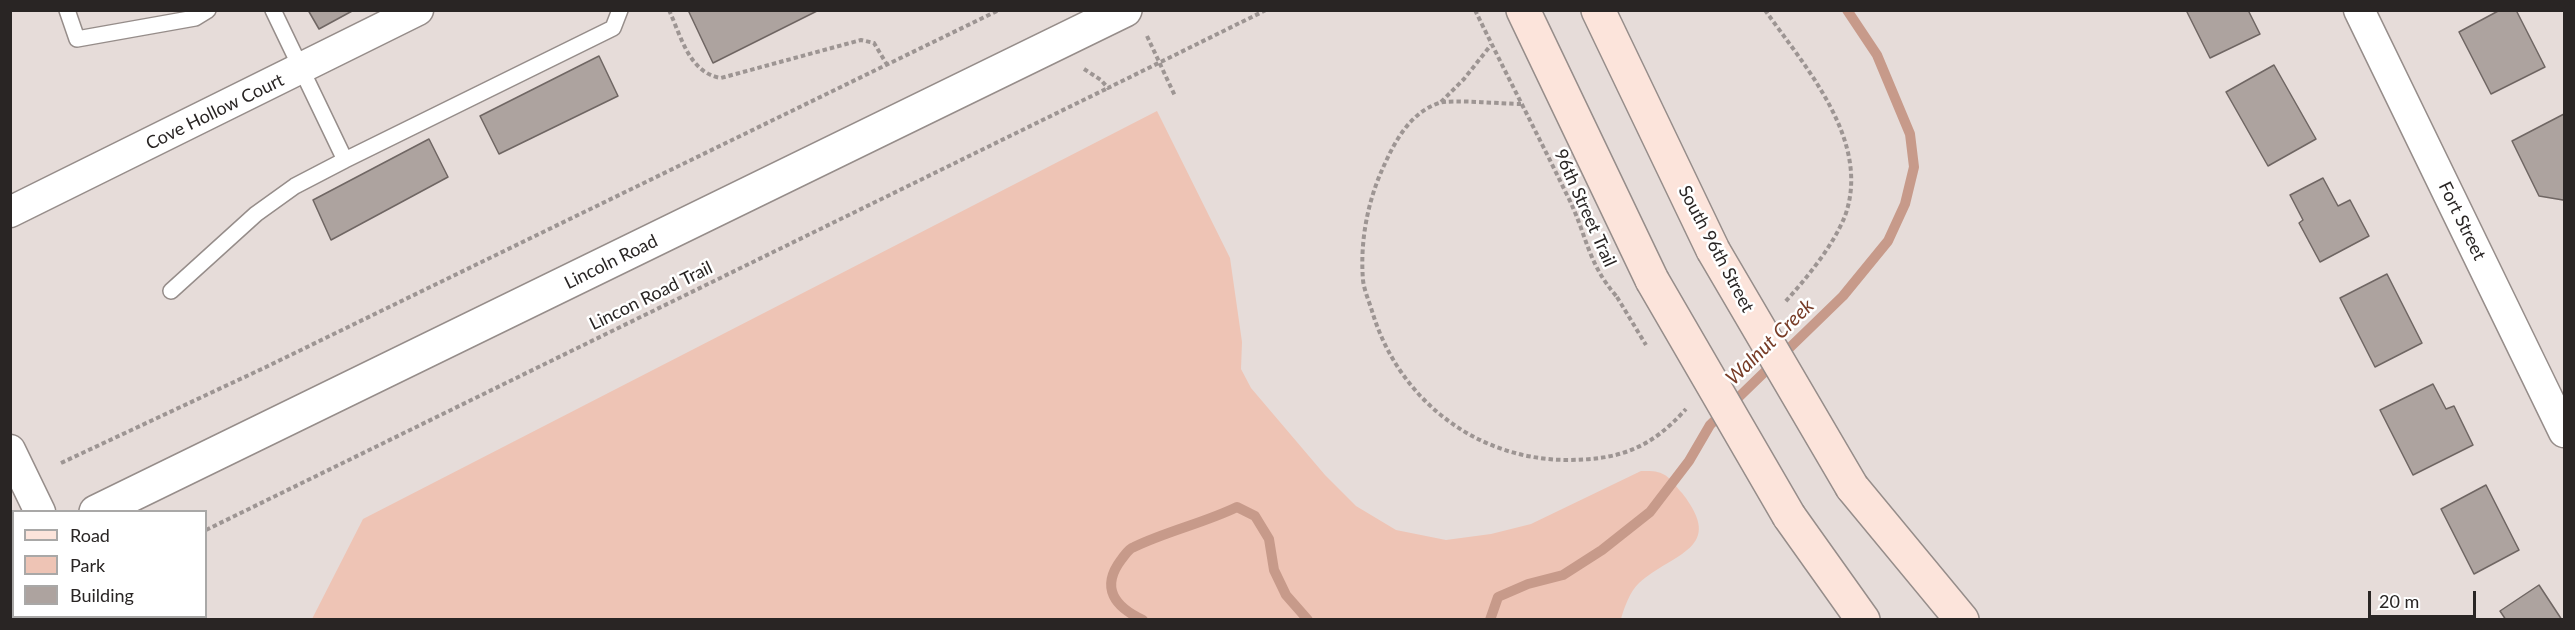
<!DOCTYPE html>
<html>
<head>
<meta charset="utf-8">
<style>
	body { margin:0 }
	#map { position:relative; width:2575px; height:630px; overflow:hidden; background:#e6dcd9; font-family:Lato,sans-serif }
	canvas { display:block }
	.frame { position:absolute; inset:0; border:12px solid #292524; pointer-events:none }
	.legend { position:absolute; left:12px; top:510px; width:195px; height:108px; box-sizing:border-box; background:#fff; border:2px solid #a9a8a7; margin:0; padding:8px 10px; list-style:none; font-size:18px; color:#292524 }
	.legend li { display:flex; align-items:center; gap:12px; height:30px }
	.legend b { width:30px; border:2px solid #a9a8a7 }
	.scale { position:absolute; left:2368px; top:591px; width:108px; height:27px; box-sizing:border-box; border:3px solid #292524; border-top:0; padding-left:8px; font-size:18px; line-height:21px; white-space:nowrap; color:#292524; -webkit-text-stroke:4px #fff; paint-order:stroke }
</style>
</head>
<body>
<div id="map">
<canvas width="2575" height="630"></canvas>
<div class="frame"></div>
<ul class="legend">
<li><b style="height:8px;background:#fce4db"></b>Road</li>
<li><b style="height:16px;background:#eec4b5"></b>Park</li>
<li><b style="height:16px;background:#ada39f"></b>Building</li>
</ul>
<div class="scale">20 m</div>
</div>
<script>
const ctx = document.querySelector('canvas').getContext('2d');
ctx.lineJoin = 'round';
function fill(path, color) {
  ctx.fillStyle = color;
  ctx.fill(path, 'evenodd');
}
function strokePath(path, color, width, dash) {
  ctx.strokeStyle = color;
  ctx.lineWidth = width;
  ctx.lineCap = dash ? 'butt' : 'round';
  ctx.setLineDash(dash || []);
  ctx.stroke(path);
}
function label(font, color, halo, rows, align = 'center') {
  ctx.font = font + ' Lato,sans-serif';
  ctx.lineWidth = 5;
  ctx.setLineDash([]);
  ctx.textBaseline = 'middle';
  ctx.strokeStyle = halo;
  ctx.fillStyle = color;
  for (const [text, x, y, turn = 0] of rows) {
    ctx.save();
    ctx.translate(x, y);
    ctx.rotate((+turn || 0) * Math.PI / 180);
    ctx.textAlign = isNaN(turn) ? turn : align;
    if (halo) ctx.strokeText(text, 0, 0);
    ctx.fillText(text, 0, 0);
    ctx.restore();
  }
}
fill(new Path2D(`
	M1157 111 1230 258 1242 342 1241 369 1251 388 1325 475 1356 506 1396 530 1446 540 1491 534 1531 524 1641 471C1665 470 1667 475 1682 493 1726 549 1674 552 1639 583 1630 591 1624 608 1621 619H312L363 519Z`), '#eec4b5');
strokePath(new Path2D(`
	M1143 620C1115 607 1100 588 1121 560 1125 555 1128 549 1134 547 1167 531 1204 523 1237 507L1255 516 1269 539 1274 570 1286 595 1308 620
	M1490 620 1498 597 1528 584 1563 575 1602 550 1650 512 1689 461 1710 425 1843 296 1888 241 1905 204 1914 167 1910 134 1877 55 1847 10`), '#c79a8a', 10);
const building = new Path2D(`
	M308 10H354L319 29Z
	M688 10H819L713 63Z
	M2186 10H2248L2260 34 2210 58Z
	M2500 10H2516L2545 67 2491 94 2459 32Z
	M599 56 618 96 499 154 480 116Z
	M2274 65 2316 139 2268 166 2226 92Z
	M2564 114V199L2563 200 2539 196 2512 141Z
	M429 139 448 177 331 240 313 200Z
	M2323 178 2338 206 2350 200 2369 236 2320 262 2299 223 2303 220 2290 195Z
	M2387 274 2422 343 2375 367 2340 298Z
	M2433 384 2446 409 2454 406 2473 445 2413 475 2380 410Z
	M2486 485 2519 550 2474 574 2441 509Z
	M2539 585 2562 620H2506L2500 611Z`);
fill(building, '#ada39f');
strokePath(building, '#6f6663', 1.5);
const service = new Path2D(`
	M67 10 77 39 195 18 208 10
	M273 10 345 160 613 28 620 10
	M171 291 256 214 295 186 345 160`);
const minor = new Path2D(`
	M2359 10 2564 432
	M10 212 418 10
	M10 450 40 512
	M67 616 69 620
	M120 616 121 620`);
const tertiary = new Path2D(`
	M96 512 1125 10
	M10 553 14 552`);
const secondary = new Path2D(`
	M1523 10 1652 280
	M1598 10 1713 250
	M1852 487 1962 620
	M1789 516 1863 620`);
strokePath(service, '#968d8a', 18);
strokePath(minor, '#968d8a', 33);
strokePath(tertiary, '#968d8a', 36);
strokePath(secondary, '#968d8a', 36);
strokePath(new Path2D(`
	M669 10C681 36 689 73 721 78L861 40 874 43 886 63
	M1475 10C1505 72 1537 133 1567 195 1587 234 1586 261 1617 297
	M1765 10C1805 67 1872 141 1845 216 1833 246 1806 279 1785 302
	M1147 36 1175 96
	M1084 69 1101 80 1108 88 1266 10
	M1441 102 1464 79 1491 45
	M1521 104C1504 104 1452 99 1439 103 1409 113 1394 143 1382 170 1367 204 1360 243 1363 280 1364 290 1369 301 1372 311 1398 398 1474 459 1566 460 1619 460 1650 449 1686 409
	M61 463 266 367 999 10
	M206 530 1108 88
	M164 616 165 620`), '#9d9593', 4, [4.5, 3]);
strokePath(service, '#fff', 15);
strokePath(minor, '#fff', 30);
strokePath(tertiary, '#fff', 33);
strokePath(secondary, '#fce4db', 33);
const secondaryBridge = new Path2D(`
	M1713 250 1852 487
	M1652 280 1789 516`);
strokePath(secondaryBridge, '#968d8a', 36, []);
strokePath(new Path2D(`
	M1617 297 1646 345`), '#9d9593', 4, [4.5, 3]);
strokePath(secondaryBridge, '#fce4db', 33);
label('18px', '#292524', '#fff', [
	["Cove Hollow Court",215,112,-26],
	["96th Street Trail",1585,208,66],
	["Fort Street",2462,221,64],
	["South 96th Street",1716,249,62],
	["Lincoln Road",611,262,-26],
	["Lincon Road Trail",651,296,-26]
]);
label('italic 20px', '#773c27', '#fff', [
	["Walnut Creek",1770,342,-44]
]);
</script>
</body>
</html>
